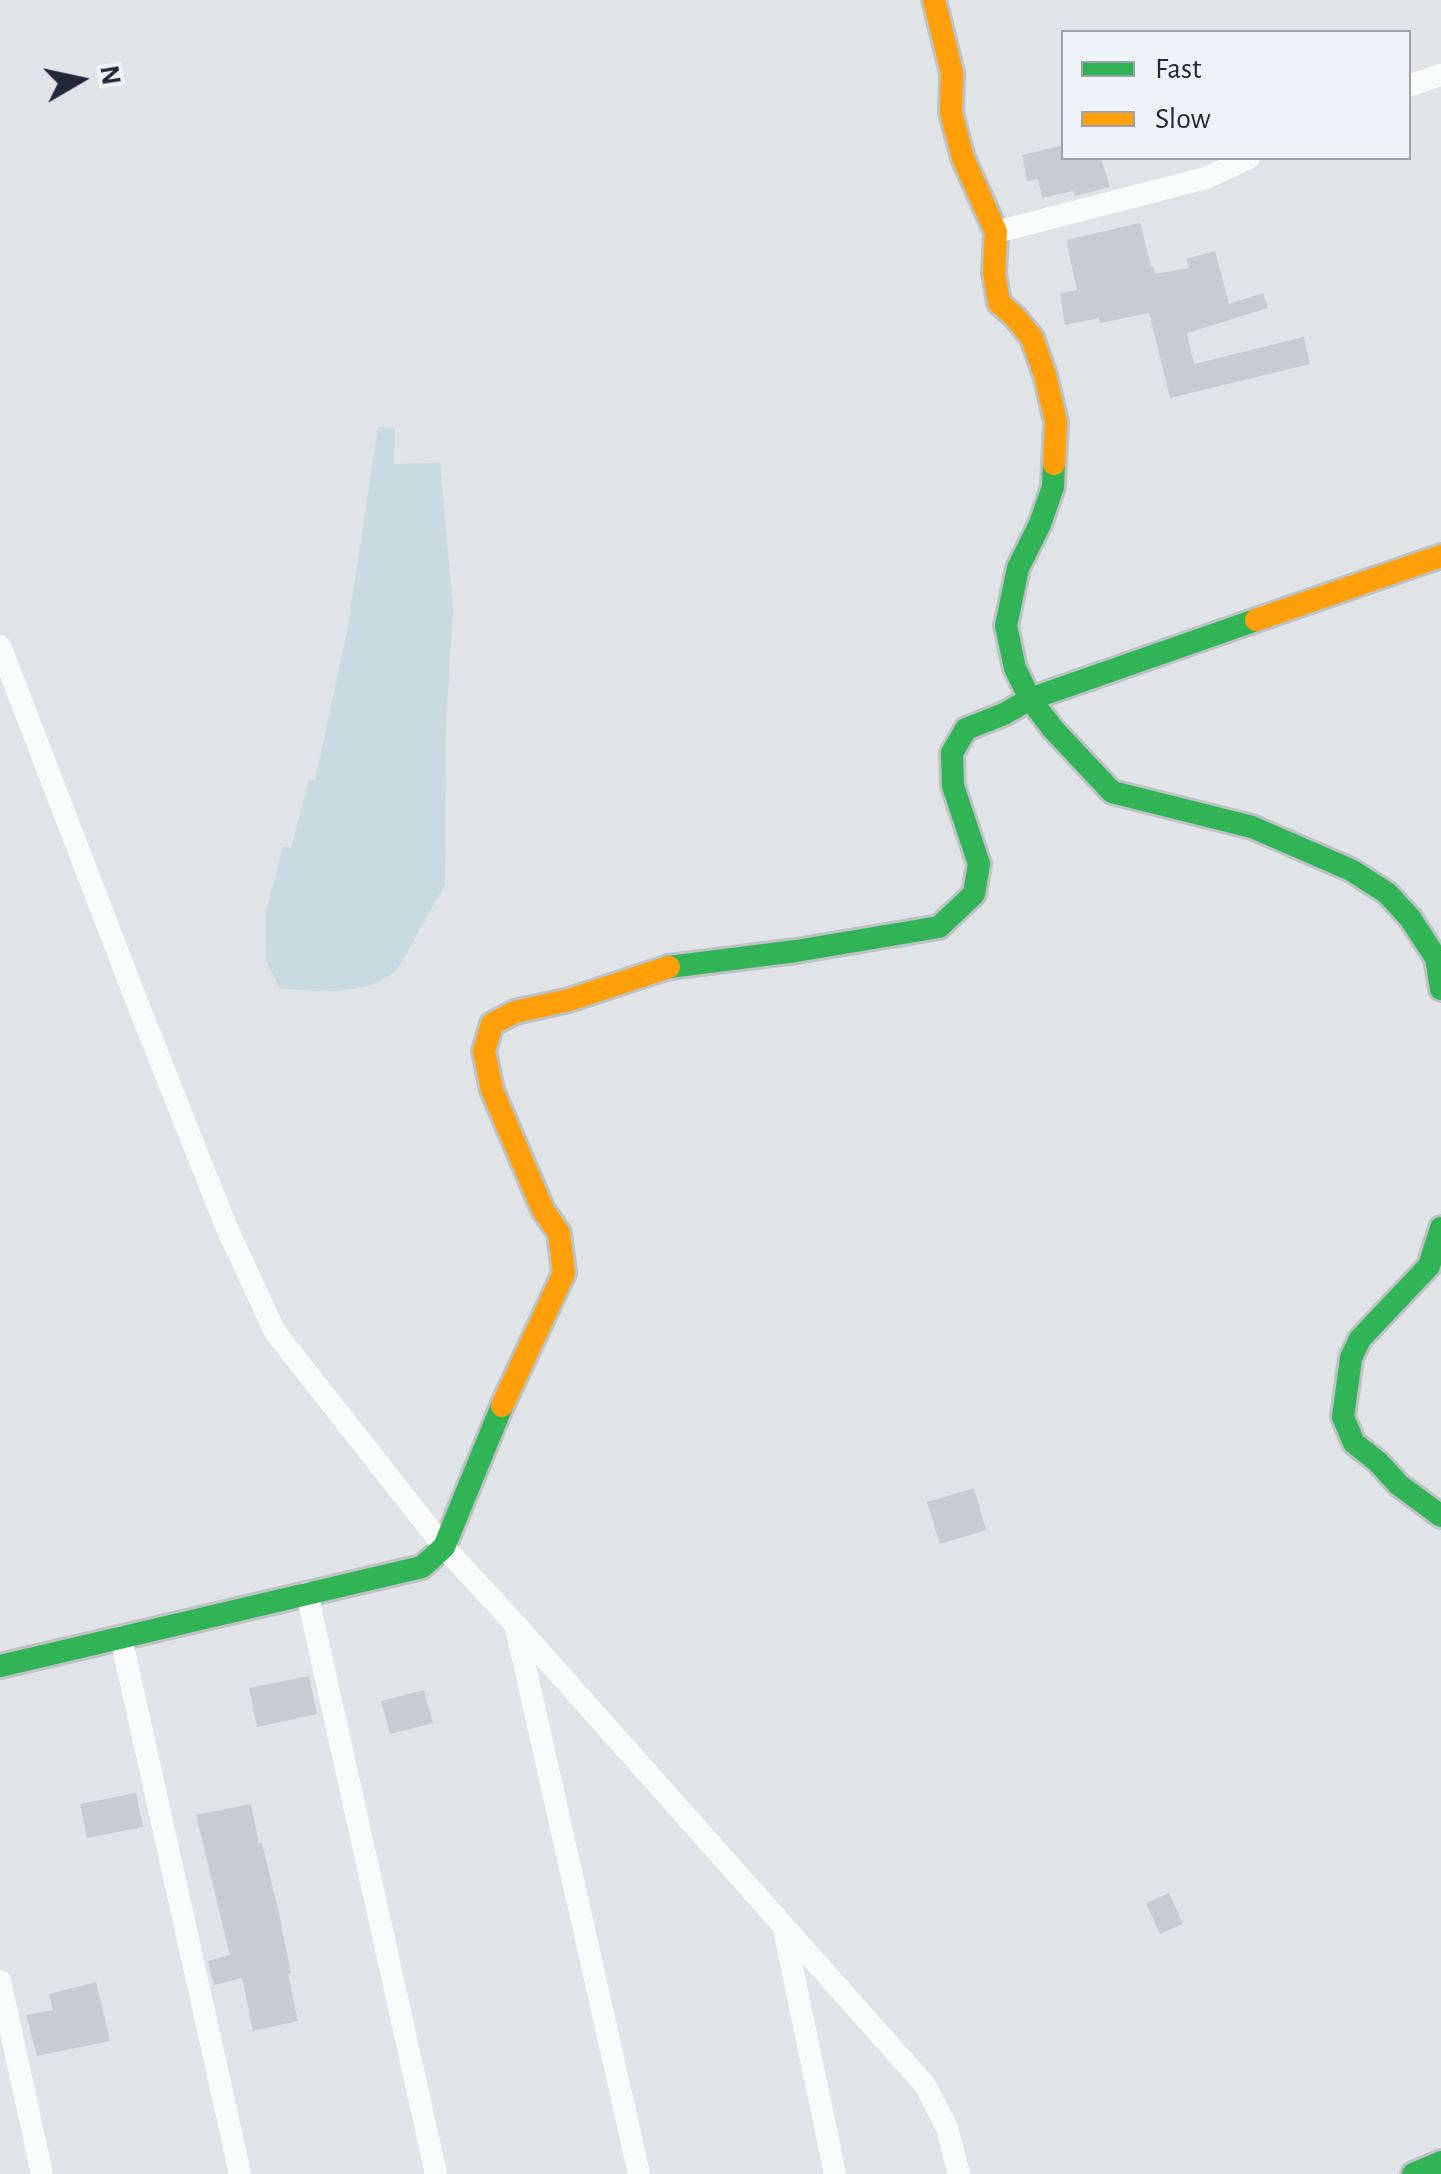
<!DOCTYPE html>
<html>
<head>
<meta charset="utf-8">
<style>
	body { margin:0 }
	#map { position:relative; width:1441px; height:2174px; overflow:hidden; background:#e1e4e7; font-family:"Alegreya Sans",sans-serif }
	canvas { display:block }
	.legend { position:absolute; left:1061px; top:30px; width:350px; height:130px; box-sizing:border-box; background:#eff3f7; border:2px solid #9ca2ab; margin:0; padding:12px 18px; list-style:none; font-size:30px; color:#20283a }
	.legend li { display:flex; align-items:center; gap:20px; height:50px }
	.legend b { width:50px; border:2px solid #9ca2ab }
	.north { position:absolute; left:30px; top:30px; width:100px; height:100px; -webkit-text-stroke:8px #eff3f7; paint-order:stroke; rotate:81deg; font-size:28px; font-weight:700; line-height:40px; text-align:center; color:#20283a }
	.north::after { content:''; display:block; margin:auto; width:35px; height:45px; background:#20283a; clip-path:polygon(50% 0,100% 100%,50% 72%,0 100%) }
</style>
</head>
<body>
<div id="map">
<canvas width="1441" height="2174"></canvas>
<ul class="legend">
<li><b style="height:12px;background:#30b455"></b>Fast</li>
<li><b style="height:12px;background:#ff9f0a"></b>Slow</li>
</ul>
<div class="north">N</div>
</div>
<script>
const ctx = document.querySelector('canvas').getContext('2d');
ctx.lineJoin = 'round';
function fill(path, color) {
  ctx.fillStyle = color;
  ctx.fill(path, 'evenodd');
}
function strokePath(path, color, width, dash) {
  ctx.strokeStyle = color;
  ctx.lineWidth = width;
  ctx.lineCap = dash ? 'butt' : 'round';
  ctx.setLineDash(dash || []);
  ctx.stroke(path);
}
fill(new Path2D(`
	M378 427 395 428 394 464 440 463 453 608 446 727 445 885 397 970C365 997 319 991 280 989L266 961 265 915 283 846 291 848 309 780H315L347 632Z`), '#c9dbe1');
fill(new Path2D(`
	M1064 145V158H1101L1110 187 1075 196 1073 191 1042 198 1038 179 1027 181 1022 155Z
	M1140 223 1151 267 1153 266 1155 274 1189 268 1186 259 1215 251 1229 304 1263 293 1268 308 1187 333 1194 364 1304 337 1310 364 1170 398 1149 313 1100 323 1099 318 1065 325 1060 293 1077 290 1066 240Z
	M974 1488 986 1530 940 1544 927 1502Z
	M309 1676 317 1714 257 1727 249 1688Z
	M424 1690 433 1723 390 1734 381 1701Z
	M136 1793 143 1827 87 1838 80 1804Z
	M251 1804 259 1844 262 1843 279 1914 291 1973 288 1974 298 2021 253 2031 242 1978 214 1985 208 1961 230 1955 196 1815Z
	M1169 1893 1183 1924 1160 1934 1146 1903Z
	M96 1982 110 2041 37 2056 26 2015 53 2010 49 1994Z`), '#c8cbcf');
const fast = new Path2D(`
	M1054 464 1053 487 1040 524 1018 568 1006 626 1015 668 1030 699 1053 729 1112 792 1252 827 1351 870 1387 893 1410 918 1436 958 1441 989
	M669 967 796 951 939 927 974 894 979 864 953 786 952 753 966 729 1004 714 1030 699 1256 620
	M1441 1228 1429 1266 1360 1339 1351 1358 1343 1417 1354 1443 1378 1462 1399 1485 1441 1516
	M0 1666 422 1567 444 1547 502 1406
	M1413 2174 1441 2162`);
const slow = new Path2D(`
	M934 0 952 73 951 113 963 158 996 232 994 273 999 303 1015 317 1032 338 1045 375 1056 422 1054 464
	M1256 620 1441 556
	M502 1406 564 1273 559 1233 543 1210 492 1090 484 1051 492 1024 515 1012 569 1000 669 967`);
strokePath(fast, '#bdc2c7', 28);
strokePath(slow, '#bdc2c7', 28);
strokePath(new Path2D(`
	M1408 86 1441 75
	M996 232 1206 178 1249 158
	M0 646 135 997 226 1226 275 1332 444 1547 515 1624 925 2085 947 2128 959 2174
	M307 1593 436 2174
	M516 1627 639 2174
	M121 1637 240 2174
	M784 1929 835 2174
	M0 1981 42 2174`), '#fafbfb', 22);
strokePath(fast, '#30b455', 22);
strokePath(slow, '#ff9f0a', 22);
</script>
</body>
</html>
